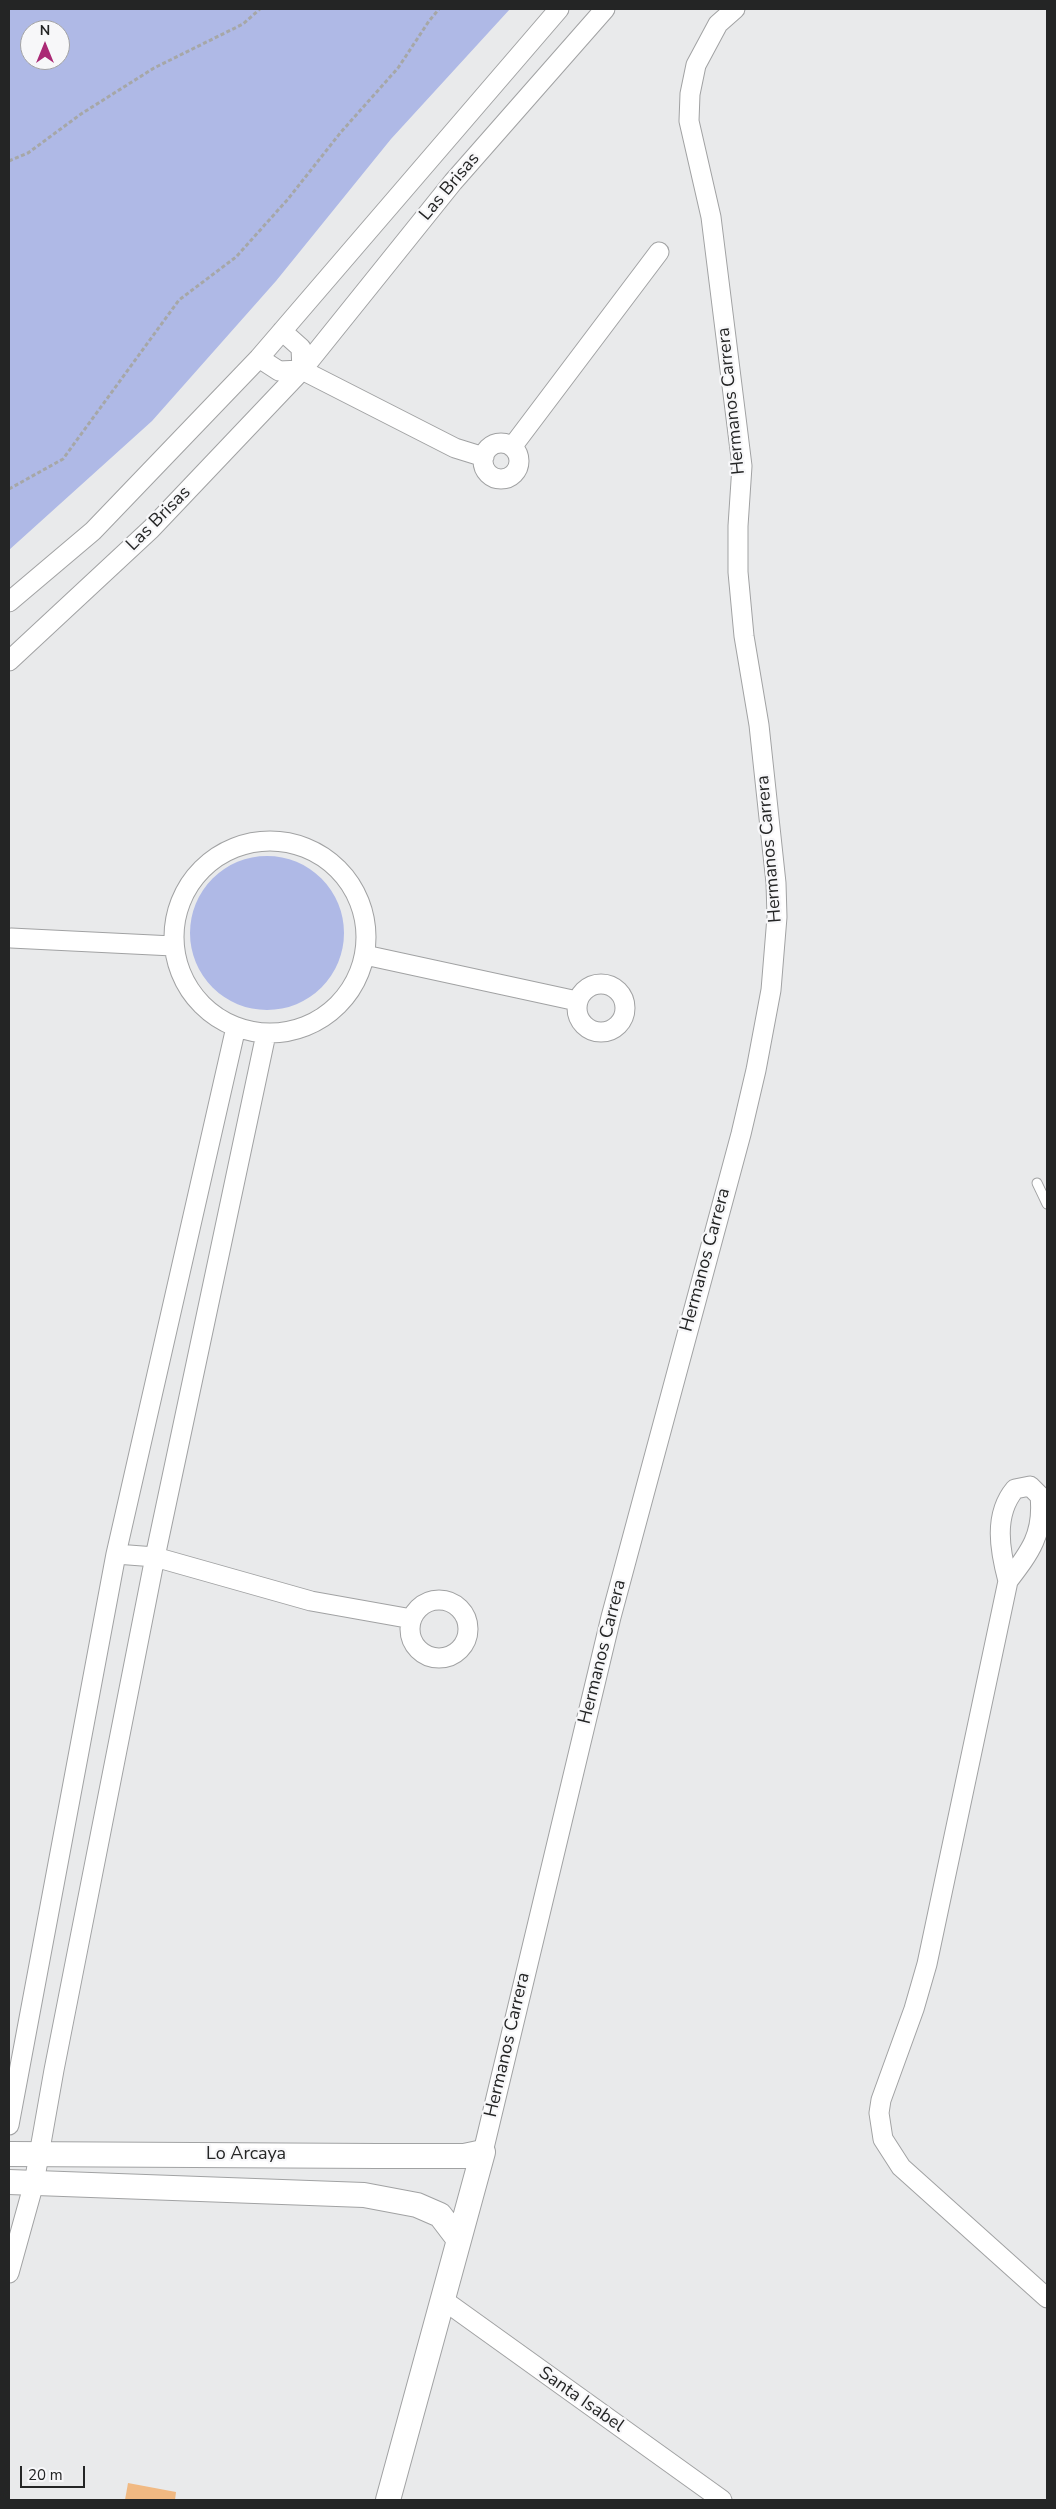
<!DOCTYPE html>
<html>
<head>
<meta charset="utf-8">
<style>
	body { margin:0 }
	#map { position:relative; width:1056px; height:2509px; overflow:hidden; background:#e9eaeb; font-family:"Nunito Sans",sans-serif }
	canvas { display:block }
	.frame { position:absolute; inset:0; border:10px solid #242525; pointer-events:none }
	.north { position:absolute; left:20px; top:20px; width:50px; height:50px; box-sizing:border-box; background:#f7f7f9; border:1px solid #a3a3a4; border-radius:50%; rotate:0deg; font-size:14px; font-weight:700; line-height:20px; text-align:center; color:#242525 }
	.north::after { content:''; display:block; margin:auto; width:18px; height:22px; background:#aa2975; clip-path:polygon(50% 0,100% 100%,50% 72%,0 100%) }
	.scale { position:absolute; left:20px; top:2466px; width:65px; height:22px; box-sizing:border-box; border:2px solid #242525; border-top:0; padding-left:6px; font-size:15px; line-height:18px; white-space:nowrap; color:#242525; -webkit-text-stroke:4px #f7f7f9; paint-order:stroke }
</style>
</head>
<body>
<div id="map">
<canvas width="1056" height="2509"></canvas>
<div class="frame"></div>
<div class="north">N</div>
<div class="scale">20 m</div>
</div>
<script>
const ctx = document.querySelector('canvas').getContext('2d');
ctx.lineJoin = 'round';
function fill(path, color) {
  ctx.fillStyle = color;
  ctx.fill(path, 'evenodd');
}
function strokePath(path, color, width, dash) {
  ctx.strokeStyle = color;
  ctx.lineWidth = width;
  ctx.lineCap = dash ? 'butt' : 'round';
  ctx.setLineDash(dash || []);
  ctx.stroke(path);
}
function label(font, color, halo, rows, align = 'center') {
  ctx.font = font + ' "Nunito Sans",sans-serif';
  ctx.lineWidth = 4.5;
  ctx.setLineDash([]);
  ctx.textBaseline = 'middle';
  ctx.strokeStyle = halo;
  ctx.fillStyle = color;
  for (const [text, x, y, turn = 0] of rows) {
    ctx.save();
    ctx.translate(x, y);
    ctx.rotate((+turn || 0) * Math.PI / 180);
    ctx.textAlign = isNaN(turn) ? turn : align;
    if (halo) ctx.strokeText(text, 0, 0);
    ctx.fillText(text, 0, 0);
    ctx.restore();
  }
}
fill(new Path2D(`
	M9 9H510L391 139 276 281 152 421 9 550ZM30 30H60V60H30Z
	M190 933a77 77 0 1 1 154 0a77 77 0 1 1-154 0Z`), '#afb9e6');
fill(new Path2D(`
	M128 2483 176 2492 175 2500H125Z`), '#f1b982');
const service = new Path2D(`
	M1037 1183 1047 1204`);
const minor = new Path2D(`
	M282 331 301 348 302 370
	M259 358 279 371 302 370
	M302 370 455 448 484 457
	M483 461a18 18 0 1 1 36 0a18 18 0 1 1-36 0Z
	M512 447 659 252
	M9 602 93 531 259 358 559 9
	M9 661 151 529 302 370 453 182 605 9
	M174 937a96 96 0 1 1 192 0a96 96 0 1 1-192 0Z
	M11 938 173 946
	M365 955 577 1001
	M577 1008a24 24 0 1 1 48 0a24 24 0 1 1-48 0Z
	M116 1554 155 1557 311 1601 412 1619
	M1008 1581C1000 1551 993 1515 1015 1489L1030 1486 1040 1496C1044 1534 1030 1552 1008 1581L927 1964 914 2009 881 2100 879 2113 883 2139 901 2167 1047 2298
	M410 1629a29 29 0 1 1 58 0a29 29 0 1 1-58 0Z
	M9 2125 116 1554 236 1027
	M483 2152 611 1617 741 1134 756 1070 771 990 777 917 776 883 759 725 744 636 738 572V526L742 466 711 217 689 121 690 94 696 65 718 24 735 9
	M9 2273 34 2183 54 2070 155 1557 266 1034
	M442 2299 722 2500`);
const tertiary = new Path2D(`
	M9 2154 378 2156H464L483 2152 388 2500
	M9 2182 364 2195 417 2205 440 2215 459 2240`);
strokePath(service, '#a1a2a3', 11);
strokePath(minor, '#a1a2a3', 21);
strokePath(tertiary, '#a1a2a3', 26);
strokePath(new Path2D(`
	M9 161 28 153 81 114 154 68 243 24 260 9
	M9 489 63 459 179 300 236 257 288 199 341 132 398 68 429 21 439 9`), '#a6a7a7', 3, [4, 2.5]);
strokePath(service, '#fff', 9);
strokePath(minor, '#fff', 19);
strokePath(tertiary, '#fff', 24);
label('18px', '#242525', '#f7f7f9', [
	["Las Brisas",450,187,-50],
	["Hermanos Carrera",732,401,-96],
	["Las Brisas",159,519,-45],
	["Hermanos Carrera",770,849,-95],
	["Hermanos Carrera",706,1260,-75],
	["Hermanos Carrera",603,1652,-76],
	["Hermanos Carrera",508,2045,-77],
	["Lo Arcaya",246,2155],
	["Santa Isabel",581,2400,35]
]);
</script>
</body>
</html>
